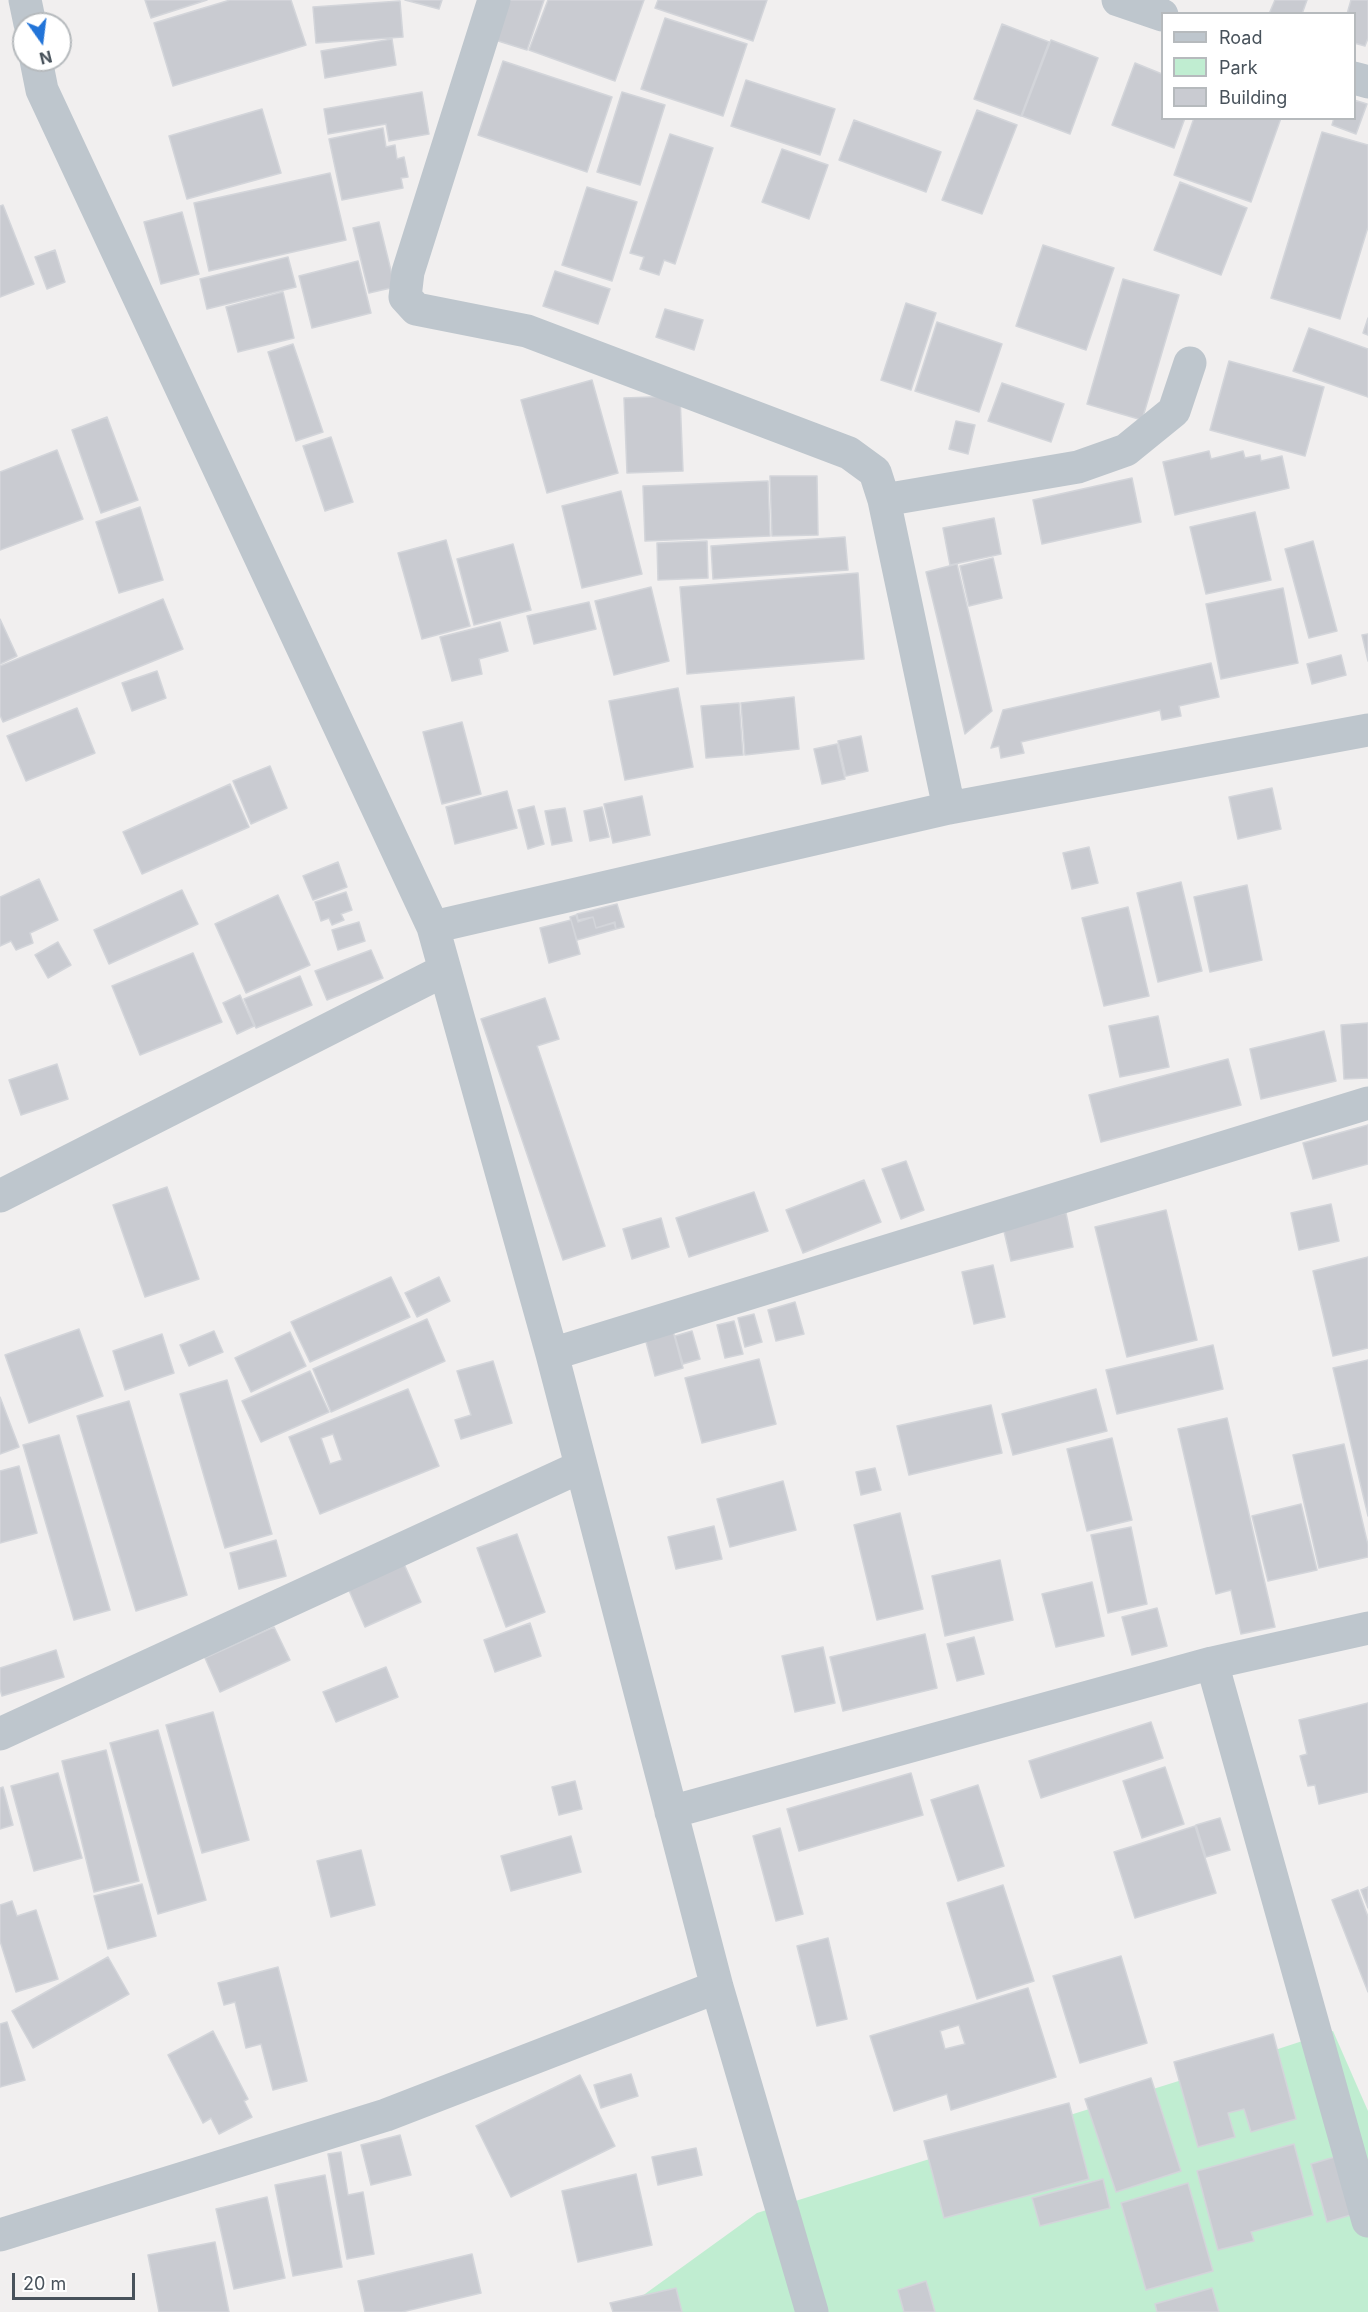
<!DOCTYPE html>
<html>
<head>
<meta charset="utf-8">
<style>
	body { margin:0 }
	#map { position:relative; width:1368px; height:2312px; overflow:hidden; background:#f1efef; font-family:Inter,sans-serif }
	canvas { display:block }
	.legend { position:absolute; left:1161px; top:12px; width:195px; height:108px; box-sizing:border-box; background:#fff; border:2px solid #b6babd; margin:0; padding:8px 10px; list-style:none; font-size:18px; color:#48525b }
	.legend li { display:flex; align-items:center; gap:12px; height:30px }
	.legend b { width:30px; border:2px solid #b6babd }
	.north { position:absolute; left:12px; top:12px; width:60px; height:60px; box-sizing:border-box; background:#fff; border:2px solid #b6babd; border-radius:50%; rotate:166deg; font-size:16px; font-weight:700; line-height:24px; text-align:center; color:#48525b }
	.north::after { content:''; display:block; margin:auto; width:21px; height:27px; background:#2274d8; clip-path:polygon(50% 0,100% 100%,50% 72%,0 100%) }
	.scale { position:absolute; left:12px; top:2273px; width:123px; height:27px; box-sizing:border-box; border:3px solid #48525b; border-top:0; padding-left:8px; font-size:18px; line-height:21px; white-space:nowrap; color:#48525b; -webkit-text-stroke:4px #fff; paint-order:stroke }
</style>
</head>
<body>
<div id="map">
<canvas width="1368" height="2312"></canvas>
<ul class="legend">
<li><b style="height:8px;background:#bec6cd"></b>Road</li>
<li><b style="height:16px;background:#c0edd1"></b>Park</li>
<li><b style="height:16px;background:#c9cbd1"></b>Building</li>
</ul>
<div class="north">N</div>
<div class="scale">20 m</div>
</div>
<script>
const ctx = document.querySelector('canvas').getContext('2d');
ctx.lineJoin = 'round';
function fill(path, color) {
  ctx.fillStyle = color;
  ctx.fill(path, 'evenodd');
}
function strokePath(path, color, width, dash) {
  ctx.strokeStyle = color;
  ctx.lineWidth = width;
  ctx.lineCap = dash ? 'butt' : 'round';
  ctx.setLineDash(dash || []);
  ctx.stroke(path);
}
fill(new Path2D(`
	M1333 2031 1368 2111V2312H620L757 2213 1217 2069Z`), '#c0edd1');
const building = new Path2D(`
	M145 0H207L151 18Z
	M230 0H291L306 45 173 86 154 23Z
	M405 0H442L439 9Z
	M508 0H544L527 50 495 40Z
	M548 0H644L615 81 529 50Z
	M658 0H767L753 41 655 8Z
	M1275 0H1307L1302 14H1269Z
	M1351 0H1368V38L1365 46 1354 43V14H1347Z
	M400 1 403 37 316 43 313 7Z
	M665 18 747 44 723 116 641 89Z
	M1002 24 1049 42 1021 116 974 99Z
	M392 39 396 65 325 78 321 51Z
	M1051 40 1098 58 1070 134 1022 116Z
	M503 61 612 97 587 172 478 135Z
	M1135 63 1162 74V118H1185L1174 148 1112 125Z
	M746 80 835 109 820 155 731 126Z
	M422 92 429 134 389 141 386 124 328 134 324 109Z
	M622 92 665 105 640 185 597 172Z
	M1354 100 1367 104 1356 134 1332 125 1334 118H1354Z
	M262 109 281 173 187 199 169 136Z
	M977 110 1017 125 982 214 942 200Z
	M1194 118H1281L1251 202 1174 175Z
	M854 120 941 152 926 192 839 160Z
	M383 128 386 147 395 145 397 159 404 157 408 177 401 178 403 188 342 200 329 139Z
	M1322 132 1368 145V227L1340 319 1271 298Z
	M670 134 713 148 675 264 664 260 659 275 640 269 644 257 630 253Z
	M782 149 828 165 809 219 762 202Z
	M330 173 346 240 209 271 194 203Z
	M1180 182 1247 208 1221 275 1154 250Z
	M587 187 637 202 612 281 562 265Z
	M3 205 34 284 0 297V206Z
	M182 212 199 274 161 284 144 222Z
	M379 222 395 287 369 293 353 228Z
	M1043 245 1114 268 1086 350 1016 326Z
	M55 250 65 282 47 289 35 257Z
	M288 257 296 287 207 309 200 279Z
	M358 261 371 313 312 328 299 276Z
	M555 271 610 289 598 324 543 306Z
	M1123 279 1179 295 1142 420 1087 404Z
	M283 292 294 338 238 352 226 307Z
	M906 303 936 313 911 390 881 380Z
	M665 309 703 320 694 350 656 337Z
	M1368 318V335L1363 333Z
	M937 322 1002 344 979 412 915 391Z
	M1309 328 1368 349V397L1293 371Z
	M293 344 323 432 296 441 268 352Z
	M1229 361 1324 387 1305 456 1210 430Z
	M592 380 618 473 547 493 521 400Z
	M1002 383 1064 404 1051 442 988 421Z
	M680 396 683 471 627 473 624 398Z
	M107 417 138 500 101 513 72 430Z
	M956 421 975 425 968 454 949 449Z
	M331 437 353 502 325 511 303 446Z
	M57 450 83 519 0 550V472Z
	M1209 451 1211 459 1243 451 1245 458 1260 455 1261 461 1282 456 1289 488 1175 515 1163 462Z
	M770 476H817L818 535 772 536Z
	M1132 478 1141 522 1042 544 1033 500Z
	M768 481 770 536 645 541 643 486Z
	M621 491 642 574 582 588 562 506Z
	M140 507 163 580 119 593 96 522Z
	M1255 512 1271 580 1206 594 1190 527Z
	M994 518 1001 554 950 565 943 528Z
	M845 537 848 570 713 579 711 546Z
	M446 540 470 626 422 639 398 553Z
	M707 541 708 578 658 580 657 543Z
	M1313 541 1337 631 1309 638 1285 549Z
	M513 544 531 610 474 625 457 559Z
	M993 558 1002 598 969 606 960 566Z
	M957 564 992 711 965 734 926 572Z
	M858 573 864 659 687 674 680 587Z
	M651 587 669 661 614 675 595 601Z
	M1283 588 1298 663 1221 679 1206 604Z
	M163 599 183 649 3 722 0 715V666Z
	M589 602 596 629 534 644 527 616Z
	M0 619 17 656 0 664Z
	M500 622 508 651 479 659 482 674 452 681 440 637Z
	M1368 634V661L1362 635Z
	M1341 655 1346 675 1312 684 1307 664Z
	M1211 663 1219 697 1179 706 1181 716 1162 720 1160 710 1021 742 1024 753 1001 758 999 746 991 748 1003 710Z
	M157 671 166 698 132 711 122 683Z
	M678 688 693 767 625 780 609 701Z
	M794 697 799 749 745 755 741 703Z
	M739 703 743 755 706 758 701 706Z
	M77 708 95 753 26 781 7 736Z
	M462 722 481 794 442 804 423 732Z
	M861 736 868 771 846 776 838 741Z
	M837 744 845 779 822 784 814 749Z
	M270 766 287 808 251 824 233 781Z
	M230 784 249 827 142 874 123 832Z
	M1272 788 1281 829 1238 839 1229 797Z
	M507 791 517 828 455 844 446 807Z
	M642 796 650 835 613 843 604 804Z
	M534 806 544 844 528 849 518 810Z
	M602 807 609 837 590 841 584 811Z
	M565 808 572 841 552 845 545 811Z
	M1089 847 1098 883 1072 889 1063 853Z
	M338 862 347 887 313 900 303 876Z
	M39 879 58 920 30 933 33 943 16 950 11 941 0 946V897Z
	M1181 882 1202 971 1158 982 1137 893Z
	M1247 885 1262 960 1210 972 1194 897Z
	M182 890 198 924 109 964 94 930Z
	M346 892 352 910 341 914 344 920 332 925 329 918 321 921 315 902Z
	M278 895 310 965 246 993 215 924Z
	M617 904 624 927 616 929 615 922 596 928 593 917 578 920 577 914Z
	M1128 907 1149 996 1104 1006 1082 918Z
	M576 915 578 922 593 917 596 928 614 923 616 929 577 940 570 917Z
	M571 920 580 954 549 963 540 928Z
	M359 922 365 941 338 950 332 930Z
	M58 942 71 965 48 978 35 955Z
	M371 950 383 978 327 1000 315 971Z
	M193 953 222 1022 140 1055 112 986Z
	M300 976 312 1005 256 1028 244 999Z
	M240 995 254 1026 237 1034 223 1003Z
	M545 998 559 1039 537 1046 605 1246 563 1260 481 1019Z
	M1158 1016 1169 1067 1120 1077 1109 1026Z
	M1368 1023V1078L1344 1079 1341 1025Z
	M1324 1031 1336 1081 1261 1099 1250 1049Z
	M1228 1059 1241 1105 1101 1142 1089 1095Z
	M57 1064 68 1099 21 1115 9 1080Z
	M1368 1125V1164L1313 1179 1303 1143Z
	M906 1161 924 1210 901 1219 882 1169Z
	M864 1180 881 1222 803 1253 786 1210Z
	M167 1187 199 1279 145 1297 113 1205Z
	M754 1192 768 1231 689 1257 676 1218Z
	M1331 1204 1339 1241 1299 1250 1291 1213Z
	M1166 1210 1197 1340 1127 1357 1095 1227Z
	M1066 1213 1073 1247 1011 1261 1003 1227Z
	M661 1218 669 1247 632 1259 623 1229Z
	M1368 1257V1348L1333 1356 1313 1271Z
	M993 1265 1005 1317 974 1324 962 1272Z
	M391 1277 410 1317 310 1362 291 1322Z
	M439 1277 450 1301 417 1317 405 1293Z
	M795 1302 804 1334 776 1341 768 1310Z
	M754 1314 762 1342 745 1347 738 1318Z
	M427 1319 445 1361 331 1412 313 1369Z
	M734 1321 743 1354 725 1358 717 1325Z
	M79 1329 103 1396 29 1423 5 1355Z
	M214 1331 223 1352 189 1366 180 1345Z
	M673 1331 683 1368 655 1376 645 1338Z
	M692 1331 700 1359 683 1364 675 1336Z
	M290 1332 306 1366 251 1392 235 1358Z
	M162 1334 174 1373 125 1390 113 1351Z
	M1213 1345 1223 1389 1117 1414 1106 1370Z
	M759 1359 776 1424 702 1443 685 1378Z
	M1368 1360V1516L1333 1368Z
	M493 1361 512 1423 461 1439 455 1420 471 1415 457 1371Z
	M310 1371 329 1412 261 1442 242 1401Z
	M227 1380 272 1534 225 1548 180 1394Z
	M408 1389 439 1466 320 1514 289 1437ZM333 1434 342 1460 330 1464 321 1438Z
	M1096 1389 1107 1431 1013 1455 1002 1414Z
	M0 1397 19 1447 0 1454Z
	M129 1401 187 1595 136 1611 77 1416Z
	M991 1405 1002 1453 909 1475 897 1426Z
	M1227 1418 1275 1627 1241 1634 1231 1590 1216 1594 1178 1429Z
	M59 1435 110 1610 74 1620 23 1445Z
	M1112 1438 1132 1520 1087 1531 1067 1449Z
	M1344 1444 1368 1545V1557L1319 1568 1293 1455Z
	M19 1466 37 1533 0 1543V1471Z
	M875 1468 881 1490 861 1495 856 1472Z
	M783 1481 796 1530 730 1547 717 1499Z
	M1301 1504 1317 1570 1268 1581 1252 1516Z
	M900 1513 923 1609 877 1620 854 1525Z
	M714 1526 722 1559 676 1569 668 1537Z
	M1131 1527 1147 1604 1108 1613 1091 1535Z
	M517 1534 545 1612 506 1627 477 1548Z
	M276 1540 286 1576 239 1589 230 1553Z
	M1000 1560 1013 1620 945 1636 932 1576Z
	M404 1564 421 1602 365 1627 348 1588Z
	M1092 1582 1104 1636 1056 1647 1042 1594Z
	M1157 1608 1167 1646 1132 1655 1122 1617Z
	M530 1623 541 1656 495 1672 484 1640Z
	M274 1627 290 1660 220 1692 205 1658Z
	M925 1634 937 1688 843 1711 830 1657Z
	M974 1637 984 1674 957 1681 947 1644Z
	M823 1647 835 1703 795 1712 782 1656Z
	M56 1650 64 1677 2 1696 0 1689V1668Z
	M386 1667 398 1697 336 1722 323 1692Z
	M1368 1703V1792L1319 1804 1315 1785 1308 1786 1300 1756 1307 1754 1299 1720Z
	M213 1712 249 1840 202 1853 166 1725Z
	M1151 1722 1163 1758 1041 1798 1029 1761Z
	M158 1730 206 1900 158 1914 110 1743Z
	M106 1750 139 1881 94 1892 62 1761Z
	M1165 1767 1184 1824 1142 1838 1123 1781Z
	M58 1773 82 1858 34 1871 11 1786Z
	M911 1773 923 1815 799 1851 787 1809Z
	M575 1781 582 1809 559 1815 552 1787Z
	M978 1785 1004 1866 958 1881 931 1800Z
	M3 1787 13 1825 0 1829V1788Z
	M1220 1818 1230 1850 1206 1857 1196 1825Z
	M1195 1826 1216 1893 1135 1918 1114 1852Z
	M780 1828 803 1914 776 1921 753 1836Z
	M571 1836 581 1872 511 1891 501 1856Z
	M361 1850 375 1905 331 1917 317 1861Z
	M142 1884 156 1936 108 1949 94 1896Z
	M1003 1885 1034 1981 977 1999 947 1903Z
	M1368 1887V1908L1361 1890Z
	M1358 1890 1368 1917V1992L1332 1900Z
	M12 1901 17 1916 36 1910 58 1979 16 1992 0 1941V1905Z
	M828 1938 847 2019 817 2026 797 1946Z
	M1121 1956 1147 2043 1080 2063 1053 1976Z
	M108 1957 129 1994 33 2048 12 2011Z
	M278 1967 307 2081 273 2090 261 2044 246 2048 235 2002 224 2005 218 1983Z
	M1028 1988 1056 2077 951 2110 947 2094 894 2111 870 2036ZM959 2025 965 2044 945 2049 940 2031Z
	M7 2022 25 2080 0 2087V2024Z
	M213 2031 248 2099 244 2101 252 2117 219 2134 211 2118 203 2123 168 2055Z
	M1273 2034 1296 2119 1251 2132 1244 2109 1228 2113 1235 2137 1198 2147 1174 2062Z
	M631 2074 638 2096 601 2108 594 2085Z
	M580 2075 615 2146 511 2197 476 2126Z
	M1151 2078 1181 2171 1116 2192 1085 2099Z
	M1069 2103 1089 2179 944 2218 924 2141Z
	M400 2135 411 2175 371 2185 361 2145Z
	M1294 2144 1313 2215 1251 2232 1254 2241 1218 2250 1197 2171Z
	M696 2148 702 2175 658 2185 652 2157Z
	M341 2152 348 2195 363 2192 374 2254 347 2259 328 2154Z
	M1338 2156 1354 2214 1327 2222 1311 2164Z
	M636 2174 652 2245 578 2262 562 2191Z
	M325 2175 342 2267 293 2276 275 2185Z
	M1103 2179 1110 2208 1040 2226 1032 2198Z
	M1188 2183 1213 2271 1146 2290 1121 2203Z
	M267 2197 285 2278 234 2289 216 2209Z
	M215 2242 229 2312H159L148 2255Z
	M472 2254 481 2293 402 2312H365L358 2281Z
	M926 2281 935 2312H904L898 2290Z
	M676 2288 682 2312H613L610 2303Z
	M1212 2288 1219 2312H1157L1155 2304Z`);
fill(building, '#c9cbd1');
strokePath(building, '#d3d5da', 1.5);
strokePath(new Path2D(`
	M25 0 30 24
	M494 0 408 272 405 297 416 309 527 331 849 453 875 472 884 500 949 808
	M1118 0 1162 15
	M36 60 42 90 433 927 552 1354 717 1987 812 2312
	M1354 78 1368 82
	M884 500 1078 467 1126 450 1174 411 1190 363
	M433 927 949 808 1368 730
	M0 1196 445 970
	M552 1354 1368 1103
	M1212 1663 1368 2221
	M0 1734 580 1467
	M671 1812 1212 1663 1368 1628
	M0 2235 386 2115 717 1987`), '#bec6cd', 33);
</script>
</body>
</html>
